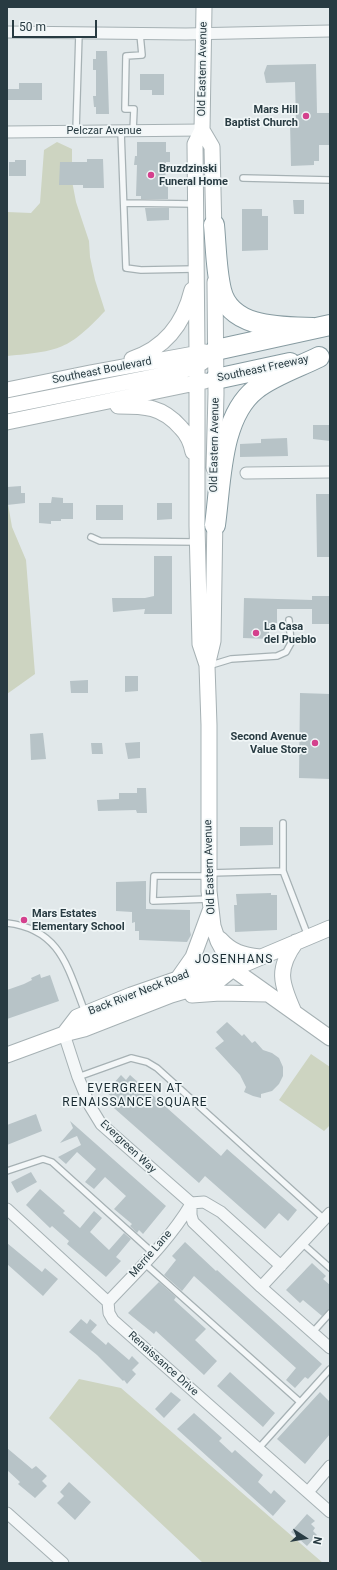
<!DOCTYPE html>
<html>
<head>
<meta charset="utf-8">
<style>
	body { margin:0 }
	#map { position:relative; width:337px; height:1570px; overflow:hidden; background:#e1e8ea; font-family:Roboto,sans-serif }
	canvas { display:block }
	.frame { position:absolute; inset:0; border:8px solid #283b42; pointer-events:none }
	.north { position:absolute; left:285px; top:1518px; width:40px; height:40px; -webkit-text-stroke:3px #f0f6f7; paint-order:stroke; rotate:102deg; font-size:11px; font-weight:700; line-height:16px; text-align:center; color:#283b42 }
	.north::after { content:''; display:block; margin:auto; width:14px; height:18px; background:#283b42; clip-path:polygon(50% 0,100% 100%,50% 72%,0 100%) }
	.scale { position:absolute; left:12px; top:20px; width:85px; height:18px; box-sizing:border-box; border:2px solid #283b42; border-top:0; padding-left:5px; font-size:12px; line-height:14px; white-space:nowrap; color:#283b42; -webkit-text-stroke:3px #f0f6f7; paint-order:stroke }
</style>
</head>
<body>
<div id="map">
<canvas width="337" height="1570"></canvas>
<div class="frame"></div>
<div class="north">N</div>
<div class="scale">50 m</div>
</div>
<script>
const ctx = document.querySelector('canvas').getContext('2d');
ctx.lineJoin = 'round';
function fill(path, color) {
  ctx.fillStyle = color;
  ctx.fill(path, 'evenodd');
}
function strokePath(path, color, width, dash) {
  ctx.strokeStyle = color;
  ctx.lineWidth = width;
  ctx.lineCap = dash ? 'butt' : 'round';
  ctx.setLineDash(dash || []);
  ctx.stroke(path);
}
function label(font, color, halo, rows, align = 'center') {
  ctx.font = font + ' Roboto,sans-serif';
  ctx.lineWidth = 3.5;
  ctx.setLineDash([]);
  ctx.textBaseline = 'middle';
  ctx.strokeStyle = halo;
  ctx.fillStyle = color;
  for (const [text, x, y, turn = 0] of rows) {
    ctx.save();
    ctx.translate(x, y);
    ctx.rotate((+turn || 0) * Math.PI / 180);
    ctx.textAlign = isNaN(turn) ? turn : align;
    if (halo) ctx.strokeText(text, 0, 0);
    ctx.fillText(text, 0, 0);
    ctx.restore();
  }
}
fill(new Path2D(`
	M57 142 72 149V181L76 202 89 241 90 257 95 280 105 311C68 350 60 351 7 356V212L31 213 40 203 44 150Z
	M7 498 12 527 26 560 35 674 7 694Z
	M311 1054 330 1067V1125L324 1131 279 1100Z
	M79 1379 121 1388 323 1563H203L49 1418Z`), '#cdd4c1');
fill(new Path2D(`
	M96 51H107L109 114H96V107H94L93 96H96V70H93V59H96Z
	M316 64 317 113H330V145H319V161H314V165L291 166 290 122H296L295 82 266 83 264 73 267 65Z
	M140 74H164V95H152V90H140Z
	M19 83H42V100H8V89H19Z
	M137 142H166V152H170V162H166L165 185H168V199H141V196H136L137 165H134L135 156H137Z
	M87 159H103L104 188H83V185H59L60 162H87Z
	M15 160H26V176H9V162H15Z
	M293 200H304V214H294Z
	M145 208H169V220L147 221Z
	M242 209H262V216H268V250L242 251Z
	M313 425H330V441L313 439Z
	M287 438 288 456 240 457V444L261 443V439Z
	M21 486V493H25V503L7 505V487Z
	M316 494H330V557H317Z
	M52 497 63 498V503H73V519H61V521H51V524L39 523V503H51Z
	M157 503H172V519L157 520Z
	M96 505H123V520H96Z
	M154 556H172V614H144L145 609 113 612 112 598H145L154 596Z
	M312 596H330V624H312V609H277V623H269V639L243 638 244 598 312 600Z
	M125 676H138V691L125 692Z
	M88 680V693H71L70 681Z
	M300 693 330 694V779L299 778Z
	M43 733 46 759 31 760 30 734Z
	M140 742V758L128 759 125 743Z
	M91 743H102L103 754H92Z
	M137 788H146L147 813H137L136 810 98 811 97 800 119 799V793H137Z
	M240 827H273V845L240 846Z
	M146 881V909L190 910V931L191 935 187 942 139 940V931H135V922L132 923V912L116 911V882Z
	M271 893V895H277V930L235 932 234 905H237L236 894Z
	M40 974 41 978 50 975 59 1001 7 1019V990L24 984 32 980 31 978Z
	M227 1022 242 1036 244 1034 252 1043 255 1041 263 1050 272 1053 279 1058 283 1067V1076L279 1084 272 1091 261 1094V1098L253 1096 244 1092 246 1087 240 1075 215 1048 224 1041 216 1032Z
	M121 1075 126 1080 130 1075 221 1156 227 1149 297 1210 288 1221 279 1213 265 1229 205 1176 199 1183 106 1101 111 1096 106 1092Z
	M36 1114 42 1131 7 1145V1125Z
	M70 1121 166 1206 143 1234 139 1230 137 1233 130 1226 132 1224 114 1209 126 1196 105 1177 94 1189 85 1182 96 1169 77 1152 66 1164 58 1157 81 1145 77 1136 60 1143 73 1128Z
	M31 1172 37 1182 17 1193 11 1182Z
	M40 1189 65 1211 63 1213 80 1228 94 1211 102 1218 90 1232 109 1250 124 1233 131 1239 116 1257 121 1261 106 1277 67 1244 69 1241 52 1226 50 1228 26 1205Z
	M185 1242 216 1271 217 1270 228 1280 322 1364 308 1379 305 1377 295 1388 286 1380 296 1368 194 1276 182 1291 164 1275 176 1260 172 1256Z
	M7 1243 42 1272 45 1268 58 1279 43 1296 7 1264Z
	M312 1263 326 1276 323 1279 330 1285V1309L322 1316 303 1300 300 1303 286 1290Z
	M159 1282 176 1297 174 1300 206 1329 195 1340 217 1361 204 1375 156 1331 154 1334 128 1313Z
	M81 1319 87 1324 90 1319 97 1325 91 1332 106 1345 108 1342 129 1360 132 1356 139 1363 132 1370 136 1374 127 1384 124 1380 123 1381 97 1355 69 1332Z
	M230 1372 275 1413 263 1427 217 1386Z
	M171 1392 181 1400 164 1418 155 1409Z
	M320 1392 330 1402V1434L305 1464 277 1439Z
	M194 1413 222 1438 219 1441 232 1453 235 1450 263 1475 258 1482 271 1494 274 1490 286 1501 273 1516 177 1429Z
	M7 1448 32 1469 36 1466 47 1476 42 1481 47 1486 35 1498 18 1484 20 1482 7 1470Z
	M69 1482 91 1502 75 1520 57 1503 64 1496 60 1492Z
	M307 1514 315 1521 311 1524 315 1528 313 1531 317 1535 307 1546 291 1532Z`), '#b7c3c7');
const lane = new Path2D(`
	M76 131 79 33
	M121 131 126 268 141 270 195 269
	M133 131 134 109H125L126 56 142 55 140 34
	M243 178 330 180
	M125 203 194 204
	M91 537 100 541 197 542
	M208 666 231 659 277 656 286 652 291 643 289 620
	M283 823V871
	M210 873 283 871 308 936
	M208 876H154L153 901 209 899
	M7 923C61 929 68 969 85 1012
	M78 1077 131 1058 147 1062 157 1068 324 1219
	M7 1171 43 1159 52 1162 153 1253
	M302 1243 330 1268
	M144 1263 300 1402
	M312 1333 330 1313
	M258 1449 330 1369`);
const street = new Path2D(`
	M7 32 186 34 330 31
	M7 132 202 130
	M246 473 330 472
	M64 1034 78 1077 90 1106 101 1124 191 1203 204 1202 221 1212 281 1266
	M191 1203V1215L193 1222 261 1287 330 1348
	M7 1209 108 1302 109 1313 113 1320 330 1512
	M261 1287 330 1213
	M108 1302C137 1271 169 1241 191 1204
	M308 1492 330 1466
	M7 1513 63 1563`);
const secondary = new Path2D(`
	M204 7 202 130 195 144 197 353V526L200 644 207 665
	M202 130 212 147 214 234
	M132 359C165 348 184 323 192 290
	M7 390 90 373 205 352
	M7 406 182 371 197 366 204 361
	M118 406C145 406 162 406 181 428 188 435 191 442 193 452
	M7 422 205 381
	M214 468 216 394 215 282
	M215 514 213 641 207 666 209 725V891L213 926 218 941 233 969 330 1038
	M220 939C232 952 242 955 260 957
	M179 977 193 957 210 911
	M192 995 220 993 268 994
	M294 1012C281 983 276 969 296 942
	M64 1034 77 1017 131 995 212 967 233 969
	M7 1055 64 1034 84 1029 171 995 218 981 233 969 330 928`);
const highway = new Path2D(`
	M214 225C216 246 216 269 221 290 230 329 282 327 313 328
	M216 350 330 325
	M216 379 290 363
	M215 525C221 482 220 417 256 389 274 375 299 367 319 357`);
strokePath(lane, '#a6b1b4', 8);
strokePath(street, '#a6b1b4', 13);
strokePath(secondary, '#a6b1b4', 17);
strokePath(highway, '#879ba1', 22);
strokePath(lane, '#f4f7f8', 5.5);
strokePath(street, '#f4f7f8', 11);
strokePath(secondary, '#fff', 15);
strokePath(highway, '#fff', 20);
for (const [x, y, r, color] of [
	[306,116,4,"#d4408d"],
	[151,175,4,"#d4408d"],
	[256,633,4,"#d4408d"],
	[315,743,4,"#d4408d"],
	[24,920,4,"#d4408d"]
]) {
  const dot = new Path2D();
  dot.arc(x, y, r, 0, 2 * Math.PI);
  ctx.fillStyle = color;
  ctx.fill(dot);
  strokePath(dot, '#f0f6f7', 1.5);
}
label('11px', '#283b42', '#f0f6f7', [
	["Old Eastern Avenue",203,69,-89],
	["Pelczar Avenue",104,131],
	["Southeast Freeway",263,369,-12],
	["Southeast Boulevard",102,371,-11],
	["Old Eastern Avenue",215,445,-89],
	["Old Eastern Avenue",210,867,-92],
	["Back River Neck Road",139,993,-21],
	["Evergreen Way",128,1147,43],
	["Merrie Lane",151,1254,-49],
	["Renaissance Drive",163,1364,42]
]);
label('bold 11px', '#283b42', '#f0f6f7', [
	["Mars Hill",298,110,"right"],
	["Baptist Church",298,123,"right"],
	["Bruzdzinski",159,169],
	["Funeral Home",159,182],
	["La Casa",264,627],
	["del Pueblo",264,640],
	["Second Avenue",307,737,"right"],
	["Value Store",307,750,"right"],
	["Mars Estates",32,914],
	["Elementary School",32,927]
], 'left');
ctx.letterSpacing = '1px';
label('12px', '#1a2c33', '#f0f6f7', [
	["JOSENHANS",234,960],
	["EVERGREEN AT",135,1089],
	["RENAISSANCE SQUARE",135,1103]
]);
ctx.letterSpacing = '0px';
</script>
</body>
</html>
